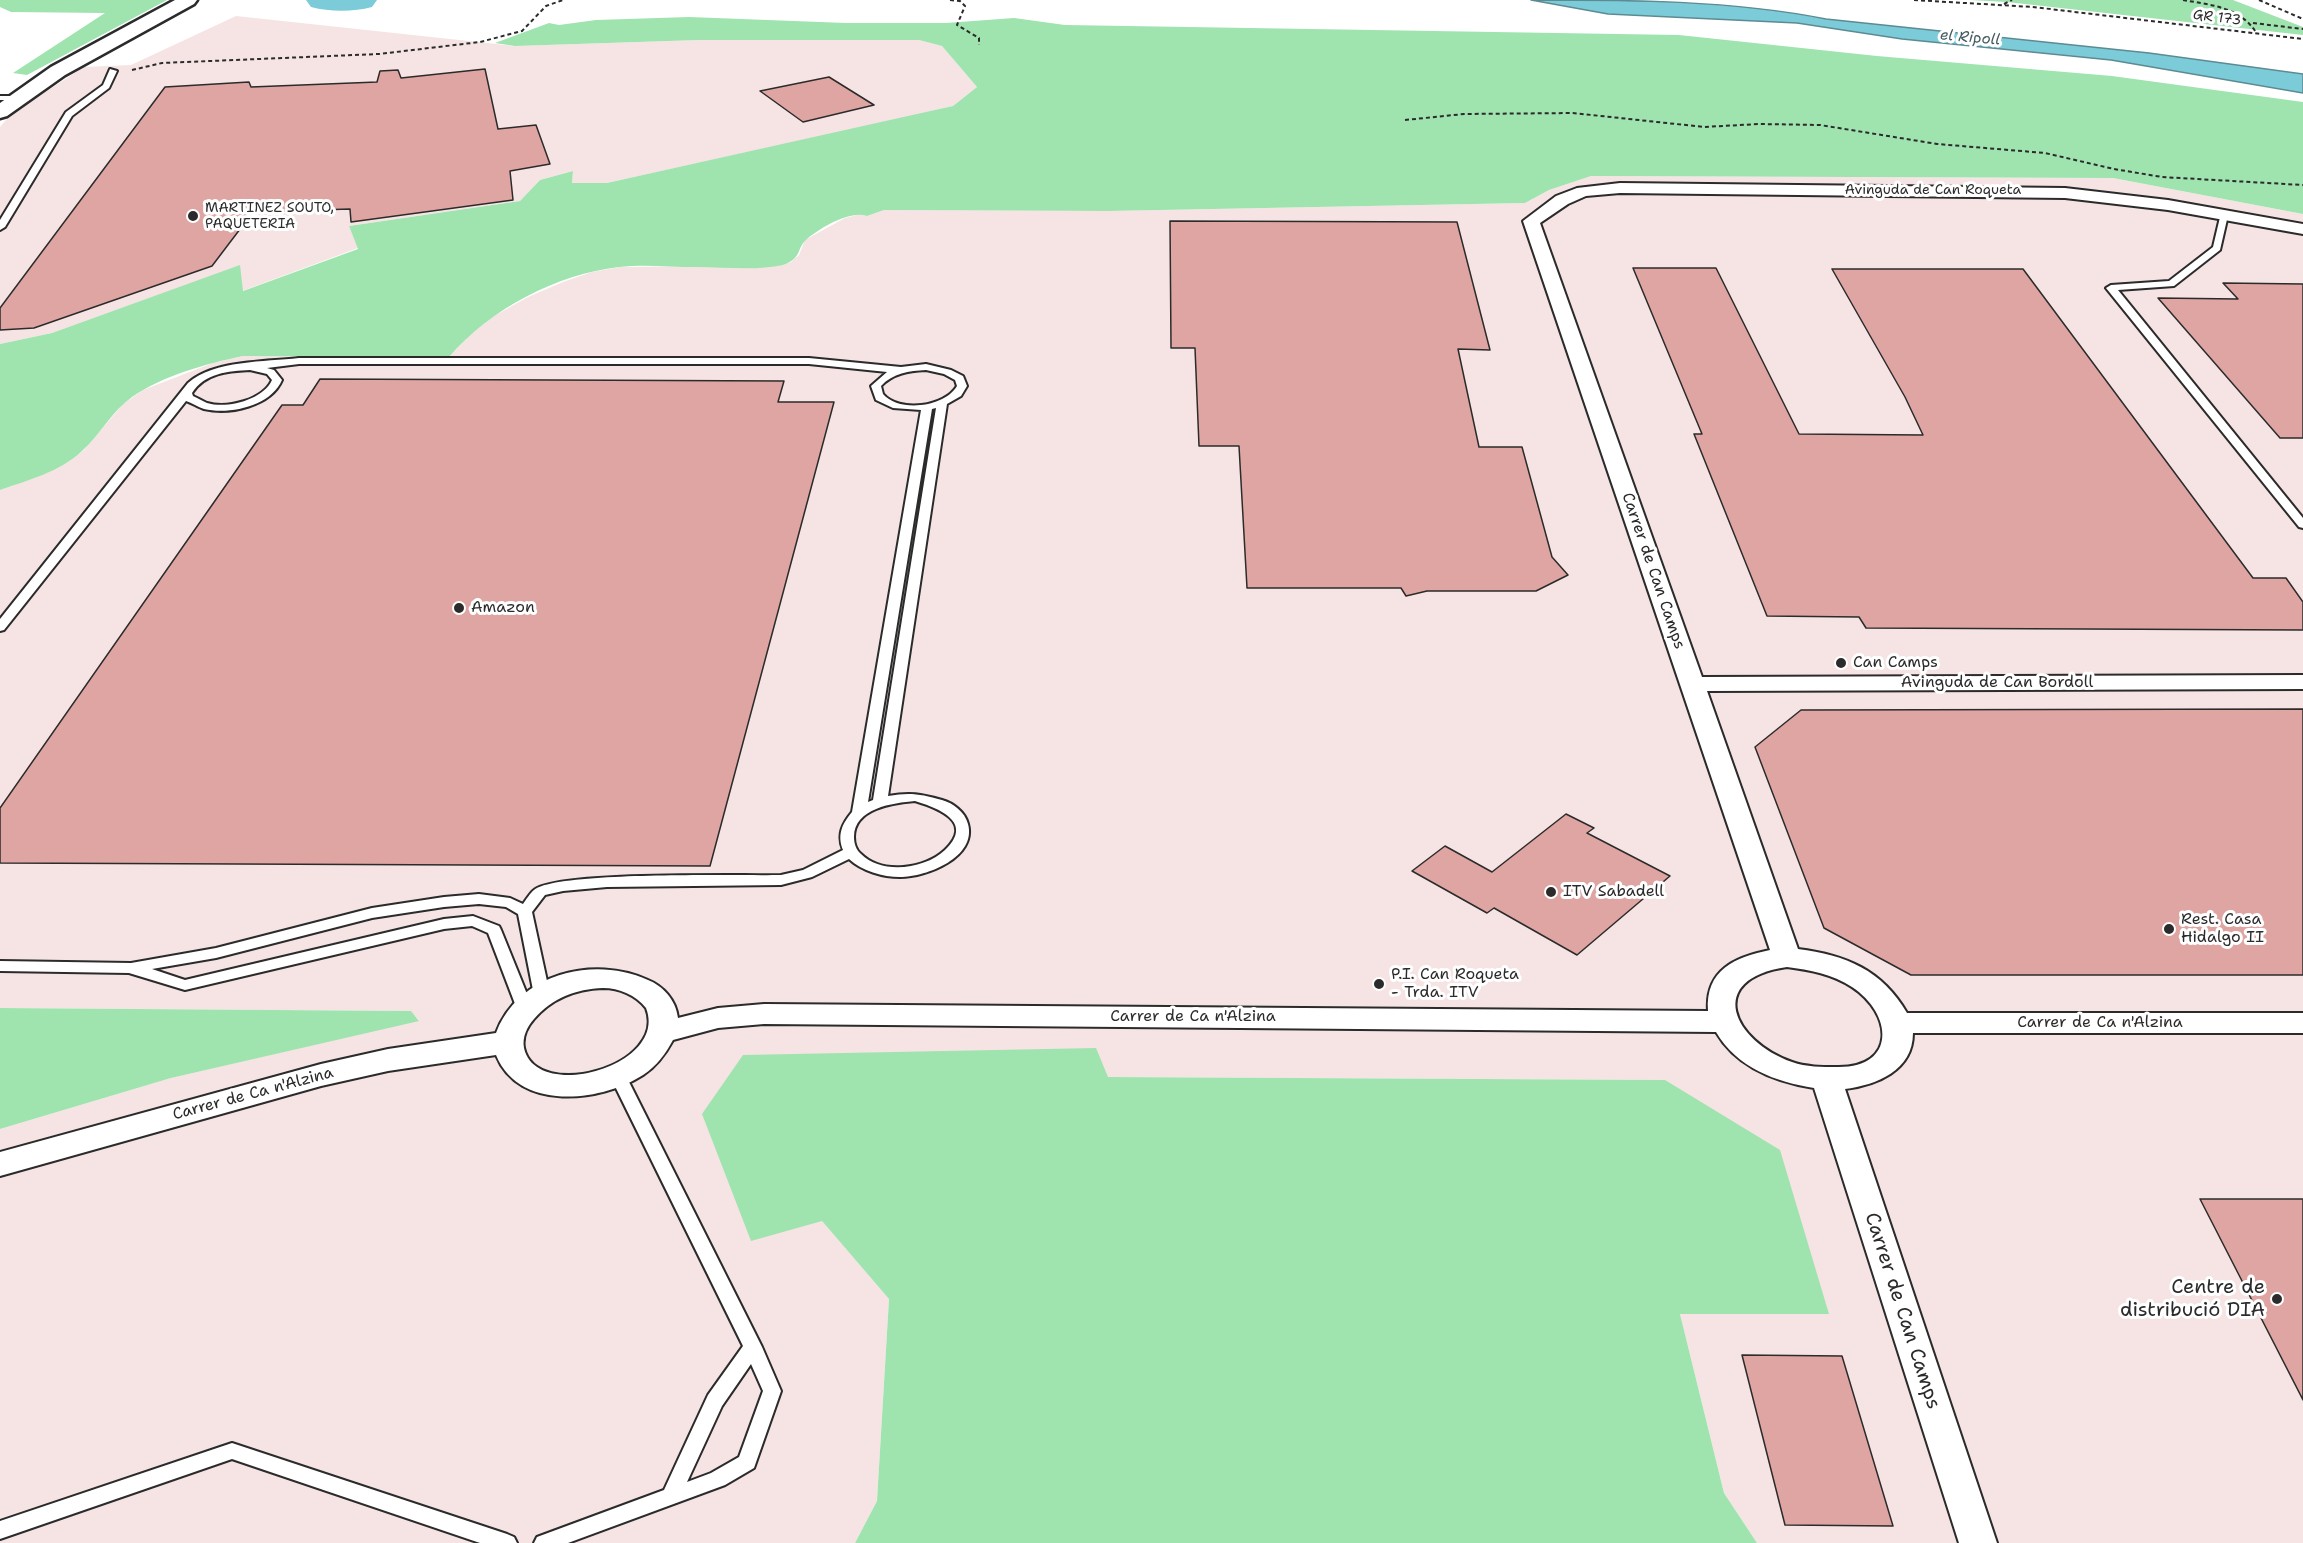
<!DOCTYPE html>
<html>
<head>
<meta charset="utf-8">
<style>
	body { margin:0 }
	canvas { display:block; background:#fff }
</style>
</head>
<body>
<canvas width="2303" height="1543"></canvas>
<script>
const ctx = document.querySelector('canvas').getContext('2d');
ctx.lineJoin = 'round';
function fill(path, color) {
  ctx.fillStyle = color;
  ctx.fill(path, 'evenodd');
}
function strokePath(path, color, width, dash) {
  ctx.strokeStyle = color;
  ctx.lineWidth = width;
  ctx.lineCap = dash ? 'butt' : 'round';
  ctx.setLineDash(dash || []);
  ctx.stroke(path);
}
function label(font, color, halo, rows, align = 'center') {
  ctx.font = font + ' "Shantell Sans",sans-serif';
  ctx.lineWidth = 6;
  ctx.setLineDash([]);
  ctx.textBaseline = 'middle';
  ctx.strokeStyle = halo;
  ctx.fillStyle = color;
  for (const [text, x, y, turn = 0] of rows) {
    ctx.save();
    ctx.translate(x, y);
    ctx.rotate((+turn || 0) * Math.PI / 180);
    ctx.textAlign = isNaN(turn) ? turn : align;
    if (halo) ctx.strokeText(text, 0, 0);
    ctx.fillText(text, 0, 0);
    ctx.restore();
  }
}
fill(new Path2D(`
	M236 16 515 46 699 40H919L942 46 977 87 953 106 903 118 607 183H572L573 171 540 180 520 201 349 226 358 248 242 291 239 266 52 333 0 344V127L11 114 84 67 131 65Z
	M1591 176 2113 178 2303 214V1543H1757L1724 1493 1680 1314 1665 1080 1107 1077 822 1221 889 1299 877 1501 855 1543H0V1129L171 1078 419 1020 410 1011 0 1008V490L42 475 68 462 84 450 123 404 143 390 213 363 243 356 449 357 470 335 494 316 528 297 563 282 592 272 620 267 783 265 791 262 799 255 805 240 845 218 861 214 867 216 884 210 1108 211 1525 203 1549 190Z`), '#f5e4e3');
fill(new Path2D(`
	M0 0H167L27 75 13 73 105 13 11 12 0 7Z
	M1970 0H2233L2303 27V35L2007 2Z
	M689 17 846 23H946L1014 18 1065 25 1679 35 1877 56 2112 76 2303 102V214L2113 178 1591 176 1549 190 1525 203 1108 211 884 210 867 216C850 210 820 228 807 239 796 248 803 258 783 265 756 271 725 267 697 267 671 267 645 264 619 267 557 274 490 309 449 357L243 356C206 364 164 375 132 397 112 411 100 435 82 451 60 472 28 480 0 490V344L52 333 240 265 243 291 358 249 349 226 520 201 540 180 573 171 572 183H607L953 106 977 87 942 46 919 40H699L515 46 495 43 549 23 559 25 596 20Z
	M0 1008 411 1011 419 1021 171 1078 0 1129Z
	M1096 1048 1108 1077 1665 1080 1780 1150 1829 1314H1680L1724 1493 1757 1543H855L877 1501 889 1299 822 1221 751 1241 702 1114 743 1055Z`), '#9fe3af');
const water = new Path2D(`
	M1531 0C1629 0 1731 0 1826 19L2149 53 2303 74V93L2111 60 1902 39 1797 23 1608 14Z`);
fill(water, '#7ccbd9');
strokePath(water, '#5c8b93', 1.5);
fill(new Path2D(`
	M306 0H377L372 7C353 12 330 12 311 7Z`), '#7ccbd9');
const building = new Path2D(`
	M485 69 498 129 536 125 550 164 510 171 513 200 351 222 350 209 253 212 212 266 34 328 0 330V308L165 87 249 82 251 87 377 82 380 71 398 70 401 78Z
	M829 77 874 105 803 122 760 91Z
	M1170 221 1457 222 1490 350 1458 349 1479 447H1522L1552 557 1568 575 1536 591H1427L1406 596 1401 588H1247L1239 446H1199L1195 348H1171Z
	M1633 268H1716L1799 434 1923 435 1905 397 1832 269H2023L2253 578H2286L2303 602V630L1866 628 1859 617 1767 616 1694 434H1702Z
	M2223 283 2303 284V438H2280L2158 298 2238 299Z
	M320 379 784 381 778 402H834L710 866 0 863V808L282 405H303Z
	M2303 709V975H1911L1824 928 1755 747 1801 710Z
	M1566 814 1594 828 1587 833 1670 876 1577 955 1494 908 1487 913 1412 871 1445 846 1492 872Z
	M2200 1199H2303V1400Z
	M1742 1355 1842 1356 1893 1526 1785 1525Z`);
fill(building, '#dfa5a2');
strokePath(building, '#2b2b2b', 1.5);
const service = new Path2D(`
	M110 69 117 71 109 88 72 116 5 227 0 230V220L66 112 103 85Z
	M0 96H18L22 98 18 100H0Z
	M2221 213 2228 215 2220 250 2174 286 2118 290 2303 518V528L2299 527 2106 288 2111 285 2169 281 2213 247Z
	M299 358H809L901 367 926 364 951 370 963 376 967 386 961 396 947 404 888 796C910 792 921 794 942 800 953 803 965 812 968 824 977 857 927 877 900 877 883 877 862 871 849 859L812 877 781 885 607 887 563 891 545 895 532 912 550 995 547 999H537L534 995 518 914 506 907 479 904 444 907 372 918 216 958 152 969 185 980 444 919 473 916 499 926 501 930 533 1009 530 1013H520L517 1009 488 933 472 926 444 929 185 990 129 973 0 971V961L131 963 216 948 372 908 444 897 479 894 510 898 523 904C526 900 530 893 534 890 557 871 742 876 781 875L803 870 843 850C837 835 842 824 852 812L921 410 893 408 876 400 871 386 887 372 809 364H299L267 368 274 370 282 380C271 406 230 415 204 409 198 407 192 403 186 401L4 630 0 631V619L188 383C214 360 265 362 299 358ZM250 370 267 374 272 380C263 400 227 409 207 403 202 401 198 398 193 396L192 393C205 373 228 371 250 370ZM926 370 944 374 955 380 957 386C945 407 899 413 883 394L881 386C893 373 909 371 926 370ZM936 408 873 800 868 802 932 409ZM915 801C938 808 975 822 945 850 925 869 882 875 861 854 856 850 854 843 854 837 854 808 893 803 915 801Z
	M618 1070 624 1072 626 1076 762 1347 781 1391 754 1468 725 1485 568 1543H534L537 1537 664 1490 708 1395 743 1346 610 1076 612 1072ZM751 1364 763 1391 739 1457 711 1473 687 1482 722 1406Z
	M232 1443 507 1534 514 1537 517 1543H480L232 1459 0 1539V1521Z`);
const minor = new Path2D(`
	M1620 183 2065 188 2168 200 2303 224V234L2168 210 2065 198 1620 193 1586 196 1568 204 1540 223 1702 677 2303 675V689L1707 691 1798 949C1846 955 1882 970 1907 1013H2303V1033H1913C1913 1071 1876 1085 1845 1089L1997 1543H1959L1814 1088C1776 1082 1737 1068 1716 1032L764 1024 718 1028 673 1040C666 1053 657 1066 643 1075 601 1102 519 1112 496 1055L388 1071 321 1086 0 1176V1152L321 1064 388 1049 496 1033C518 974 594 955 648 980 663 986 676 1000 678 1018L718 1008 764 1004 1708 1011C1705 970 1735 957 1770 950L1523 221 1556 196 1577 188ZM1787 967C1810 970 1832 974 1852 987 1893 1014 1897 1068 1837 1067 1822 1067 1806 1067 1792 1062 1733 1041 1704 979 1787 967ZM603 988C619 988 636 995 646 1008 669 1066 536 1103 524 1048 522 1037 527 1027 534 1019 552 998 576 989 603 988Z`);
const secondary = new Path2D(`
	M175 0H197L194 4 65 75 7 116 0 118V103L51 67Z`);
strokePath(service, '#2b2b2b', 4);
strokePath(minor, '#2b2b2b', 4);
strokePath(secondary, '#2b2b2b', 5);
strokePath(new Path2D(`
	M950 0 960 1 965 6 957 25 979 38V45
	M1914 0 2033 7 2303 39
	M2183 0C2211 5 2241 7 2257 34
	M2259 0 2303 19
	M2004 4 2012 0
	M2253 23 2303 29
	M132 70 162 63 379 54 480 42 522 31 546 6 563 0
	M1405 120 1464 114 1573 113 1704 127 1759 124 1820 125 1937 144 2045 153 2114 169 2162 177 2303 185`), '#2b2b2b', 2, [4, 3]);
fill(service, '#fff');
fill(minor, '#fff');
fill(secondary, '#fff');
for (const [x, y, r, color] of [
	[193,216,6,"#2b2b2b"],
	[459,608,6,"#2b2b2b"],
	[1841,663,6,"#2b2b2b"],
	[1551,892,6,"#2b2b2b"],
	[2169,929,6,"#2b2b2b"],
	[1379,984,6,"#2b2b2b"],
	[2277,1299,6,"#2b2b2b"]
]) {
  const dot = new Path2D();
  dot.arc(x, y, r, 0, 2 * Math.PI);
  ctx.fillStyle = color;
  ctx.fill(dot);
  strokePath(dot, '#fff', 2);
}
label('14px', '#2b2b2b', '#fff', [
	["GR 173",2217,18,7],
	["Avinguda de Can Roqueta",1933,190]
]);
label('14px', '#2b2b2b', '#fff', [
	["MARTINEZ SOUTO,",205,208],
	["PAQUETERIA",205,224]
], 'left');
label('italic 15px', '#435b5f', '#fff', [
	["el Ripoll",1970,38,5]
]);
label('16px', '#2b2b2b', '#fff', [
	["Carrer de Can Camps",1653,571,71],
	["Avinguda de Can Bordoll",1997,683],
	["Carrer de Ca n'Alzina",1193,1017],
	["Carrer de Ca n'Alzina",2100,1023],
	["Carrer de Ca n'Alzina",253,1094,-15]
]);
label('16px', '#2b2b2b', '#fff', [
	["Amazon",471,608],
	["Can Camps",1853,663],
	["ITV Sabadell",1563,892],
	["Rest. Casa",2181,920],
	["Hidalgo II",2181,938],
	["P.I. Can Roqueta",1391,975],
	["- Trda. ITV",1391,993]
], 'left');
label('20px', '#2b2b2b', '#fff', [
	["Centre de",2265,1288],
	["distribució DIA",2265,1311]
], 'right');
label('20px', '#2b2b2b', '#fff', [
	["Carrer de Can Camps",1902,1311,72]
]);
</script>
</body>
</html>
